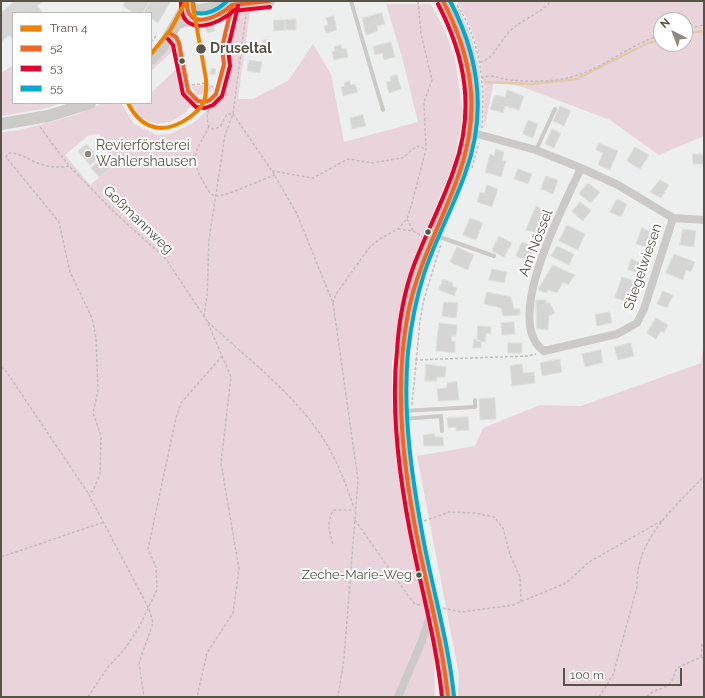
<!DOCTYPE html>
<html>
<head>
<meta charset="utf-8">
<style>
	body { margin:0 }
	#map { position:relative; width:705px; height:698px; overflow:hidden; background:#edeeee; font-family:Raleway,sans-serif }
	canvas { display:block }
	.frame { position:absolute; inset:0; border:2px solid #575347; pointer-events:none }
	.legend { position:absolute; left:12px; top:12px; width:140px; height:92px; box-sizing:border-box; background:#fff; border:1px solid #bcbab5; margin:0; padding:5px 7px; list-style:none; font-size:12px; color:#575347 }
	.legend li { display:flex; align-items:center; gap:8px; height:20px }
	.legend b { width:20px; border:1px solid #bcbab5 }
	.north { position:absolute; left:653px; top:12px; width:40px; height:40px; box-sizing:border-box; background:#fff; border:1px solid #bcbab5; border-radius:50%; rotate:318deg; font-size:11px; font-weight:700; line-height:16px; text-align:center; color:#575347 }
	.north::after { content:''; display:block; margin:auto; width:14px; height:18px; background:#8c8981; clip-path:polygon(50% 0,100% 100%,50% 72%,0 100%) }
	.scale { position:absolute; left:563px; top:668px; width:119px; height:18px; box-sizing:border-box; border:2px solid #575347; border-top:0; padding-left:5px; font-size:12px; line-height:14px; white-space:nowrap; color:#575347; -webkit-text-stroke:3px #fff; paint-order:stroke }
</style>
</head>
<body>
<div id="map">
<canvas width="705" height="698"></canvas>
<div class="frame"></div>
<ul class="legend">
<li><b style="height:5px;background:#f08100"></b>Tram 4</li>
<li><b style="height:5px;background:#f26522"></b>52</li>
<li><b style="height:5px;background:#e4002b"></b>53</li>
<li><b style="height:5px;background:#00a9ce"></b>55</li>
</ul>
<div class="north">N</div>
<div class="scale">100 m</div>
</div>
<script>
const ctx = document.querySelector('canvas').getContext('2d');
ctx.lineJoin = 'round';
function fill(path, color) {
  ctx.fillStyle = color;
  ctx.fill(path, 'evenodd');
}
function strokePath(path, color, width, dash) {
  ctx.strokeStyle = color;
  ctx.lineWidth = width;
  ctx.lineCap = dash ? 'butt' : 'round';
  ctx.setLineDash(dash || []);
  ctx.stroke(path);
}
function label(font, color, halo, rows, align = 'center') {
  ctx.font = font + ' Raleway,sans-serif';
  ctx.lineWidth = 4;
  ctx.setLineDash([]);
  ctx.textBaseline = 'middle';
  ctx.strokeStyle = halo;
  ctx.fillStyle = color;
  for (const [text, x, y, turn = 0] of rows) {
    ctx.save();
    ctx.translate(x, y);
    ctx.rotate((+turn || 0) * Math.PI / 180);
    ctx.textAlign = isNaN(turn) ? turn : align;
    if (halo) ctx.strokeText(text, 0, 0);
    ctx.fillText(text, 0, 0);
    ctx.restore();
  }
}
fill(new Path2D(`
	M450 1H453C479 39 484 84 481 129L478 125C479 77 475 42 450 1Z
	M456 1H704V136L659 155 610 120 520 86 494 81 484 130C485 85 483 39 456 1ZM661 20H685V44H661Z
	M386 4H431L445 31 455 58 463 114 454 162 415 257 403 304 392 361V399L397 453 408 526 434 654 435 697H1V132L14 131 44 124 75 115 103 103H121L134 124 157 135 170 134 193 123 220 99 230 61 228 49 237 13 250 11 238 99H253L289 80 313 44 331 74 344 142 418 122 402 57ZM99 134 112 147 106 156 114 165 90 185 65 155 89 135Z
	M171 46 174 50 151 71V65Z
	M13 65V103H61L43 109 1 116V73Z
	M178 67 183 90 193 103C178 126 144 134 132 103H151V93Z
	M208 84 212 90 207 94 198 95 191 87Z
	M704 342V697H458L459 675 417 456 475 446 483 428 540 405 581 406 701 363Z`), '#ead4dc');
strokePath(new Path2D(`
	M685 33 704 31
	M486 82 532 84 577 79 648 43 661 40`), '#e4c8ad', 2.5);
const building = new Path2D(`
	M15 1H44L37 6 43 13H13V40L9 35 1 42V13Z
	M126 1H146L149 3 143 13H134L123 6Z
	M151 1H171L158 23 151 18V13H143Z
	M382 13 385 24 377 26 378 31 366 35 362 18Z
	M334 16 337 30 326 33 324 26 328 25 326 18Z
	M296 19V30H285V20Z
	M274 20H285V30L274 31Z
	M212 21 215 31 207 33 204 23Z
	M263 40H270V46H263Z
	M391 42 395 57 384 60 382 53 375 55 373 47Z
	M341 45 342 49 346 48 348 57 334 60 332 52 335 51 334 47Z
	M249 60 262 62 260 73 247 71Z
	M212 68 216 69 215 75 210 74Z
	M397 75 401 89 389 93 386 82 391 81 390 77Z
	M350 81 351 85 355 84 358 92 343 96 341 87 345 86 344 83Z
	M507 90 524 96 519 110 505 106 503 113 490 109 495 95 505 97Z
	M560 106 571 111 564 126 553 121Z
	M363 115 366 126 352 129 350 118Z
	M528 120 538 124 533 138 523 134Z
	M552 129 561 133 554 148 545 144Z
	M599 143 618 151 610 170 598 165 603 153 596 150Z
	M87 144 98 158 90 165 78 151Z
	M635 147 649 155 640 169 627 161Z
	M496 149 504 152 502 160 506 161 501 177 485 172 490 154 494 156Z
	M693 154H704V164H693Z
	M102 158 111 168 99 177 91 168Z
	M518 169 532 174 528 184 514 179Z
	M546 176 558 180 553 194 541 189Z
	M660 180 669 185 661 198 650 192Z
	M588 183 600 192 591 203 579 194Z
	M487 185 498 189 492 207 477 202 480 192 484 193Z
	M617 199 627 204 621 217 610 212Z
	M580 202 591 210 583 221 572 212Z
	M536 206 551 212 549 217 552 218 545 235 526 230Z
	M470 218 483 223 476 240 463 235Z
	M567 225 585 234 578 250 559 241Z
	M642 228 654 233 649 248 636 244Z
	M683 229 696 231 694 247 680 245Z
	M499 236 512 243 504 257 492 251Z
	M522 242 535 247 529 261 516 256Z
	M557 246 574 254 569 265 551 256Z
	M457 247 474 255 468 270 450 262Z
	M674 254 695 262 691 272 686 270 683 280 666 273Z
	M631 259 644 264 641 274 628 270Z
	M553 265 575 275 568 285 563 282 557 293 548 290 546 293 538 290Z
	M492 269 507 272 504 283 489 280Z
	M622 277 638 282 631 303 615 298Z
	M443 279 453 283 452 286 457 288 454 296 439 290Z
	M663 291 673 295 667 308 657 304Z
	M487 292 511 297 514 309H520V315L503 316 501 308 484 304Z
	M536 300H546V303H550L555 313 549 316 548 330 537 329Z
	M444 302 458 303 456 318 442 316Z
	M610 312 612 323 597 326 595 315Z
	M656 318 668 325 664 333 661 331 656 339 647 333Z
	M514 322 515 334 502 335 501 323Z
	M439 323 457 325 456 336H452L451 341H455V353L436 351Z
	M478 326 491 327V334L486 333 485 342 477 341Z
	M474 339 481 341V348H473Z
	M508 343H522V353H508Z
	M631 343 634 356 618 360 614 347Z
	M601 350 603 363 585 367 582 354Z
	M560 359 562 372 542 376 540 363Z
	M426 364 446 367 445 377H437V381H425Z
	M522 364 523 373 534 372 535 383 512 386 510 366Z
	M457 382 459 400 438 401 437 389 447 388V383Z
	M495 398 496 419 480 420 479 399Z
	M468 417 469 430 456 431V427L448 428 447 418Z
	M434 434 435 437H443L444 446H424L423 435Z`);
fill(building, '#d5d6d4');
strokePath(building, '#e0e0df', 1);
strokePath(new Path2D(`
	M457 5C481 41 485 85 482 128
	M685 29 704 25
	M151 42 156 36
	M480 62C495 59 499 41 510 31 522 19 540 14 551 1
	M481 78C494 73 498 79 511 80 531 82 555 82 575 76 605 67 631 44 661 35
	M192 85 206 83 213 87
	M210 105 207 115 208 125 213 129 220 127 227 114H233
	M233 114 272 171 297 214 333 303 358 480 344 658 338 697
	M209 126C198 151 187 154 204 183 207 188 209 194 216 196 225 197 263 179 275 175
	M40 127 69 166 81 178 114 212 166 259 207 321 231 377 221 463 239 569 233 613 207 653 197 697
	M69 166C59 168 47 167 38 163 27 159 20 153 9 153L6 157 59 222 70 272 92 318 96 338 98 391 93 413 101 436 100 474 93 491 88 493
	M472 168 479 143
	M272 171 313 178 348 159 372 163 402 158 417 146 426 149
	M407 219 413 231
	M398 229 413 231 422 236
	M333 303 336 294 369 248 381 238 398 229 407 219 412 203 426 149 424 102 432 80 421 34 418 1
	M204 316 207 296 209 240 225 135 233 114 246 14
	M208 322C246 357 289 390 318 431 335 455 345 481 354 508
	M415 360 528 356 536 354
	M1 367 6 371 88 493 149 609 153 623 139 663 144 697
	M412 405 420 321 424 299 441 244
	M355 520 409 597 415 604 422 605
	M424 521 449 512 475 513 494 517 503 528 510 555 520 577 521 602
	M333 544C329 531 326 521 334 510H355
	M1 557 104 522
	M443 608 461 612 513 605 566 583 589 562 663 520
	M701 657 702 644 704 642
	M701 657 704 659
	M88 697 108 667 124 650 138 629 157 590 156 567 148 549 176 418 181 403 223 355
	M599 697 613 675 637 587C635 540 674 508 704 476
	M647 697C653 688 663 691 670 683 674 679 674 673 677 668L701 657`), '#c4bbbb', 1.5, [3, 2]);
strokePath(new Path2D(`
	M351 1 383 110
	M178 27 222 14 228 10
	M172 35C186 45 180 116 210 100 217 97 224 73 224 64 224 59 221 54 222 49 223 35 229 21 232 7
	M536 150 555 109
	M434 235 494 256
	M403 411 475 407V400
	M403 419 441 416 442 431`), '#cbcac8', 4);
strokePath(new Path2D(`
	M470 132 536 150 581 168 618 185 673 218 704 220
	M581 168C565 204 501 321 544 351L617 334 637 323 644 309 673 218
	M398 697 422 641 432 610`), '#cbcac8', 8);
strokePath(new Path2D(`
	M443 1C474 53 481 113 460 171 448 203 432 234 420 267 413 286 408 310 405 330 396 387 403 446 412 502 415 520 417 538 421 556 431 603 444 649 448 697
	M186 7 198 10 269 1
	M151 59 163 46 186 7 187 1
	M1 124 48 116 90 103`), '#cdcbc8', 12);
strokePath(new Path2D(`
	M187 1C185 32 218 18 232 5
	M443 1C472 57 481 110 460 171 444 219 418 262 408 313 393 391 404 475 420 552 430 600 443 648 448 697
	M232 5 269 1
	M171 34 176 37 179 43 188 91 198 101 204 102 210 100 216 94 224 64 222 48 232 5`), '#f26522', 4);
strokePath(new Path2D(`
	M181 1C179 39 218 26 236 9
	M438 4C466 58 475 111 454 169 443 202 426 233 414 265 404 292 399 321 397 350 390 416 401 491 415 556 425 603 437 649 442 697
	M233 11 270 7
	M168 39 173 45 183 94 196 107 205 108 213 105 222 96 230 66 228 48 238 6`), '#e4002b', 4);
strokePath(new Path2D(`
	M193 1 194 12C205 17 219 9 227 1
	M450 1C479 56 487 115 465 174 453 208 435 240 424 274 416 299 411 325 408 352 402 416 413 485 425 548 435 598 449 646 454 696`), '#00a9ce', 4);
strokePath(new Path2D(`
	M151 54 171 29 186 1
	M128 103C142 131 165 135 190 117 196 112 202 108 204 101 207 94 206 86 206 79L192 1`), '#f08100', 4);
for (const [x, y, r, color] of [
	[201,49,5.5,"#575347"],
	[182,61,3.5,"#575347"],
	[88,154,4,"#8c8981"],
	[428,232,3.5,"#575347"],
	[419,575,3.5,"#575347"]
]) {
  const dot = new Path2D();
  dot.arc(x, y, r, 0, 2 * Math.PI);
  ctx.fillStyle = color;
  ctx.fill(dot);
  strokePath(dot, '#fff', 1.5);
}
label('13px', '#575347', '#fff', [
	["Zeche-Marie-Weg",412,575]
], 'right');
label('bold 14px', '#575347', '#fff', [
	["Druseltal",210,49]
], 'left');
label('14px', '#575347', '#fff', [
	["Revierförsterei",96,146],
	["Wahlershausen",96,162]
], 'left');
label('14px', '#575347', '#fff', [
	["Goßmannweg",138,220,44],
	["Am Nössel",536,243,-69],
	["Stiegelwiesen",643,267,-71]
]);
</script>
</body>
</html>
